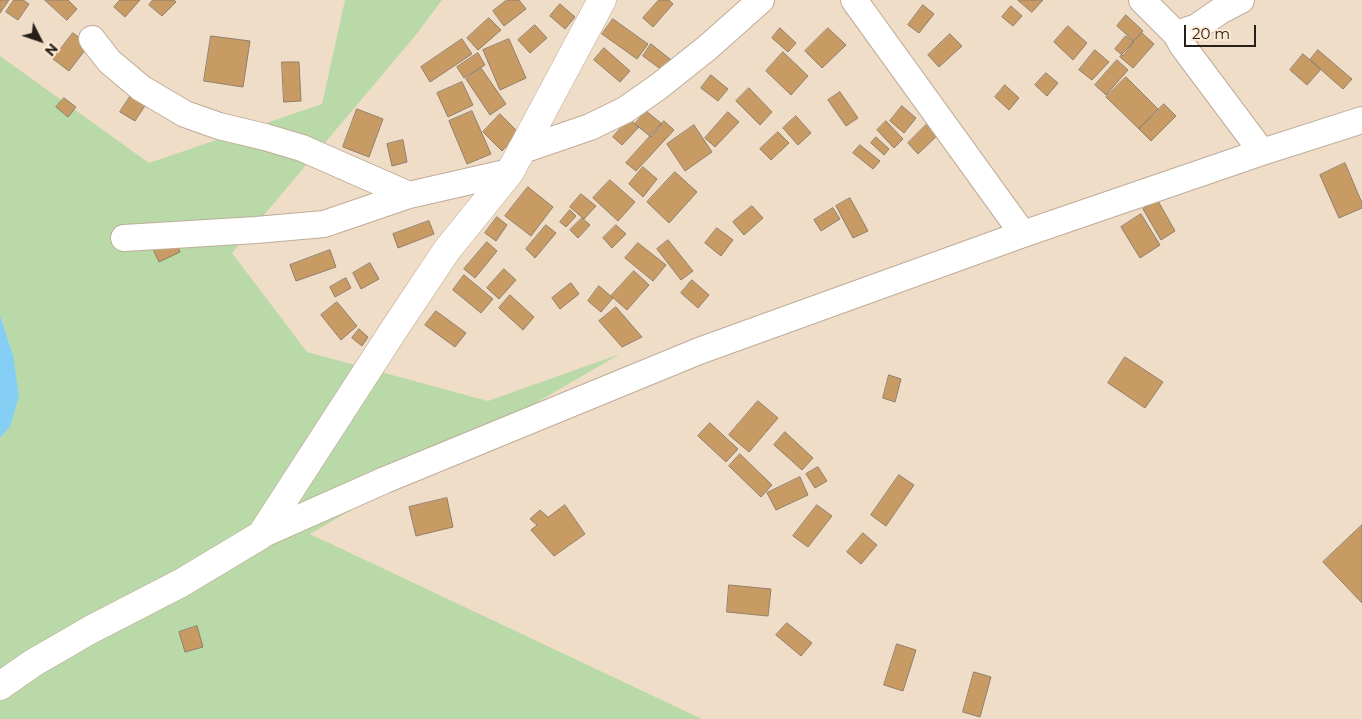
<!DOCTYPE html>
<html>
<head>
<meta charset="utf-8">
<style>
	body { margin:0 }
	#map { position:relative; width:1362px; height:719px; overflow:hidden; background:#f0ddc8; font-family:Montserrat,sans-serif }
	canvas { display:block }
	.north { position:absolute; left:15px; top:15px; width:50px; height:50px; -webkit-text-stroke:4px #fdead5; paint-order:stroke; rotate:131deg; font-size:14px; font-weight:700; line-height:20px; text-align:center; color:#272018 }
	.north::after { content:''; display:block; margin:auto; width:18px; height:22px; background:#272018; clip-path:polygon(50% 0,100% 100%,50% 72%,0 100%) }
	.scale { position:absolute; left:1184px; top:25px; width:72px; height:22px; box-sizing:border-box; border:2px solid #272018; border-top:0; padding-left:6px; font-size:15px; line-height:18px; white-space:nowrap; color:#272018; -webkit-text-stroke:4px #fdead5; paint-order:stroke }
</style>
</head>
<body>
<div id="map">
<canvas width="1362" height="719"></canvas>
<div class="north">N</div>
<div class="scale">20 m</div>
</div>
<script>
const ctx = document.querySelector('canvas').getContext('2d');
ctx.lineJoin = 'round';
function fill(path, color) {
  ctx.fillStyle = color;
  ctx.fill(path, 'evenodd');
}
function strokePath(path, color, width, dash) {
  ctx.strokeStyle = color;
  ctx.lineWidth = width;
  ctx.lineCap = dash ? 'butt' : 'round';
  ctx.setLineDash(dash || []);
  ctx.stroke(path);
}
fill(new Path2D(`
	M345 0H442L415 36 232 253 307 352 488 401 620 354 310 534 702 719H0V438L10 427 13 355 0 315V56L149 163 322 104Z`), '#b9d9a8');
fill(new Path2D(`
	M0 315 13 355 19 396 10 427 0 438Z`), '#84cff3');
const building = new Path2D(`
	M0 0H9L0 13Z
	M14 0H23L29 4 18 20 6 12Z
	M45 0H68L77 9 67 20Z
	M120 0H140L125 17 114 7Z
	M153 0H174L176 2 162 16 149 5Z
	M507 0H519L526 9 504 26 493 11Z
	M659 0H669L673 4 653 27 643 18Z
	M1018 0H1043L1032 12Z
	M560 4 575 17 565 29 550 16Z
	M923 5 934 14 919 33 908 25Z
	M1011 6 1022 16 1013 26 1002 17Z
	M1126 15 1143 31 1134 41 1117 26Z
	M489 18 501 30 478 50 467 38Z
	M613 19 648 44 637 59 602 34Z
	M535 25 547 38 530 53 518 40Z
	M1068 26 1087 43 1073 60 1054 42Z
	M780 28 796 43 788 52 772 38Z
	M828 28 846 45 822 68 805 51Z
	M73 33 89 45 69 71 53 59Z
	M1142 33 1154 44 1133 68 1120 57Z
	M950 34 962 46 939 67 928 55Z
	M211 36 250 41 243 87 204 81Z
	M1126 36 1134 42 1123 56 1115 49Z
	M462 39 472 54 430 82 421 67Z
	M509 39 526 78 500 90 483 50Z
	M651 44 670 59 662 70 643 56Z
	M604 48 630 71 620 82 594 60Z
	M1095 50 1109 62 1092 80 1079 70Z
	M1318 50 1352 79 1343 89 1310 60Z
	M783 52 808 76 791 95 766 71Z
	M478 53 485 65 464 78 457 67Z
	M1303 54 1321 69 1307 85 1290 70Z
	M1117 60 1128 70 1106 95 1095 85Z
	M282 62H299L301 101 284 102Z
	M481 68 506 104 490 115 466 79Z
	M1046 73 1058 83 1047 96 1035 85Z
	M711 75 728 89 718 101 701 88Z
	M1126 77 1158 109 1139 129 1106 97Z
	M462 82 473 105 448 117 437 93Z
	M1005 85 1019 98 1009 110 995 97Z
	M749 88 772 112 760 125 736 101Z
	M135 89 150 98 135 121 120 112Z
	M840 92 858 118 846 126 828 100Z
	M64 98 76 107 68 117 56 107Z
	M1164 104 1176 116 1151 141 1139 129Z
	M902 106 916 118 904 133 890 121Z
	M357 109 383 119 369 157 343 147Z
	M472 111 491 154 467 164 449 121Z
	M646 111 662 124 651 137 635 124Z
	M728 112 739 122 715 147 705 138Z
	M500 114 519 133 502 151 483 132Z
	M796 116 811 133 798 145 783 128Z
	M629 119 639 127 622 145 613 137Z
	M931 120 942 131 918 154 908 143Z
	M664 121 674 130 636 171 626 163Z
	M886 121 903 139 894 148 877 130Z
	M694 125 712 152 685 171 667 144Z
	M778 132 789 143 771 160 760 149Z
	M876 137 889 149 884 155 871 143Z
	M403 140 407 162 392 166 387 144Z
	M860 145 880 161 873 169 853 153Z
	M1345 163 1362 203V208L1339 218 1320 175Z
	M643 167 657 179 643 197 629 184Z
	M675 172 697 192 669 223 647 202Z
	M610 180 635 202 618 221 593 198Z
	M528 187 553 207 531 236 505 216Z
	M581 194 596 206 584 219 570 207Z
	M850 198 868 231 853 238 836 206Z
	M1158 201 1175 231 1161 240 1143 209Z
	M752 206 763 218 744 235 733 222Z
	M833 208 840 219 821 231 814 220Z
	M570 210 576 216 566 227 560 222Z
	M1141 214 1160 245 1140 258 1121 227Z
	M497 217 507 225 496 241 485 233Z
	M582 218 590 225 578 238 570 230Z
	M429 221 434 234 398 248 393 234Z
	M546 225 556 233 535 258 526 249Z
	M616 225 626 234 612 248 603 238Z
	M717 228 733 240 721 256 705 243Z
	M175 239 180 252 159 262 153 249Z
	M668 240 693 271 681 280 657 249Z
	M487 242 497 251 475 278 464 269Z
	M638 243 666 265 653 281 625 258Z
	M330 250 336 267 296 281 290 265Z
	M370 263 379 279 361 289 353 273Z
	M504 269 516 280 499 299 487 288Z
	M634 271 649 285 627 310 611 296Z
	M464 275 493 299 481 313 453 290Z
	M346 278 351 288 335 297 330 287Z
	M692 280 709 295 698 308 681 293Z
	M571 283 579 294 560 309 552 298Z
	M599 286 613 298 601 312 588 301Z
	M510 295 534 317 523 330 499 308Z
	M337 302 357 326 341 340 321 315Z
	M616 307 642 337 622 347 599 321Z
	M436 311 466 333 455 347 425 325Z
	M359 329 368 337 362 346 352 338Z
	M1125 357 1163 382 1145 408 1108 383Z
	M889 375 901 379 895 402 883 398Z
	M758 401 778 418 749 452 729 435Z
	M710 423 738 449 726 462 698 436Z
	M785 432 813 458 802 470 774 445Z
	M740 454 772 485 761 497 729 466Z
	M818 467 827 481 815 488 806 474Z
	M899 475 914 485 886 526 871 515Z
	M800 477 808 495 776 510 767 493Z
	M447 498 453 527 416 536 409 507Z
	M565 505 585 534 554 556 531 530 537 525 530 519 540 510 548 517Z
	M817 505 832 516 808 547 793 536Z
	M1362 525V603L1323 562Z
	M863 533 877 545 861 564 847 552Z
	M729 585 771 589 768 616 727 612Z
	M787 623 812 643 801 656 776 635Z
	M197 626 203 647 185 652 179 632Z
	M897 644 916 650 903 691 884 685Z
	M974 672 991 677 980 717 963 712Z`);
fill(building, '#c89b64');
strokePath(building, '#907f6b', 1);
const minor = new Path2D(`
	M854 0 1023 234
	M1142 0 1176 34 1182 45 1262 152
	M1176 34 1197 27 1220 11 1241 0
	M92 39 109 61 141 88 185 114 219 126 265 137 302 148 409 195
	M520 151 590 127 625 110 658 87 707 48 761 0
	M124 238 256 230 324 224 409 195 510 172
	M261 535 385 480 699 351 1023 234 1262 152 1362 120`);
const tertiary = new Path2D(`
	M0 686 33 663 90 630 181 583 261 535 393 331 447 250 510 172 602 0`);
strokePath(minor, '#beac98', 28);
strokePath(tertiary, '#beac98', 29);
strokePath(minor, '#fff', 26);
strokePath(tertiary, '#fff', 28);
</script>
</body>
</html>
